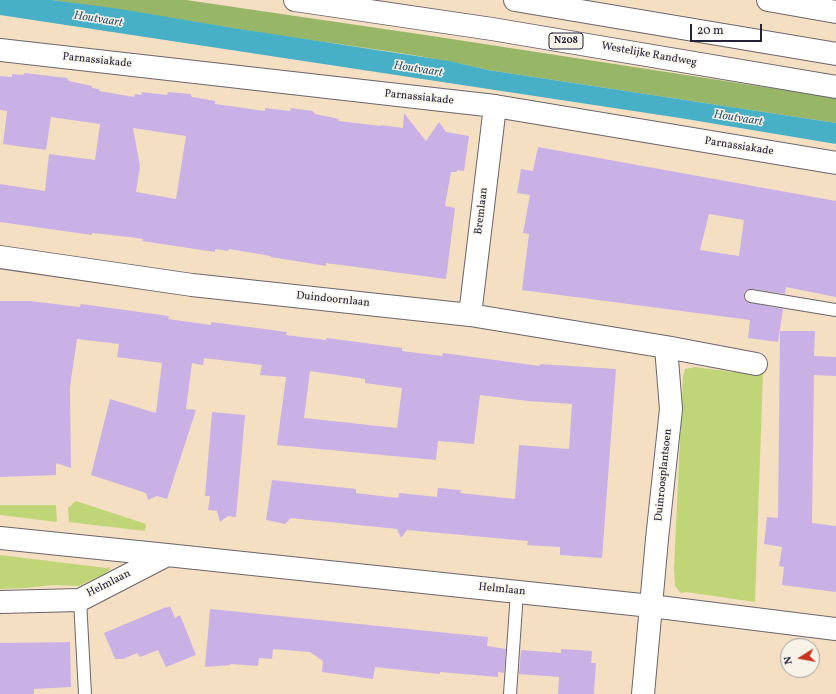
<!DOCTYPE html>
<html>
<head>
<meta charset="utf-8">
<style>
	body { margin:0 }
	#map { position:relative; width:836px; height:694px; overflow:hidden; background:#f4dfc3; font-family:Vollkorn,serif }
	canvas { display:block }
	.north { position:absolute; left:780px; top:638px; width:40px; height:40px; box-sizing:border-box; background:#f7f3e8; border:1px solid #a29fa3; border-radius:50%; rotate:259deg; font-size:11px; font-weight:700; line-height:16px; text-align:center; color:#22223b }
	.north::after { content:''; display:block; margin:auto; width:14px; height:18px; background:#c8321e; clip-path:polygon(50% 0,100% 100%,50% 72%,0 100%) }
	.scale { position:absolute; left:690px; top:24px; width:72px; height:18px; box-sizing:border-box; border:2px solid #22223b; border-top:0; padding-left:5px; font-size:12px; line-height:14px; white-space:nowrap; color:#22223b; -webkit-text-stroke:3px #f7f3e8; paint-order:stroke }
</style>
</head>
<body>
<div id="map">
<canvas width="836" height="694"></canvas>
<div class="north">N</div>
<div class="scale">20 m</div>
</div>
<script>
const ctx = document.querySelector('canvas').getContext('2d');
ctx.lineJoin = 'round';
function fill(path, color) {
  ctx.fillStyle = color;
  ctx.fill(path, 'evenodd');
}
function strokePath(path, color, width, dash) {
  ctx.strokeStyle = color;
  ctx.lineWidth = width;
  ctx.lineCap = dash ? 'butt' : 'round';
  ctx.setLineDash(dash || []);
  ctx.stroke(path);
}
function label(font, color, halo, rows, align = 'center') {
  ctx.font = font + ' Vollkorn,serif';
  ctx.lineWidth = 3;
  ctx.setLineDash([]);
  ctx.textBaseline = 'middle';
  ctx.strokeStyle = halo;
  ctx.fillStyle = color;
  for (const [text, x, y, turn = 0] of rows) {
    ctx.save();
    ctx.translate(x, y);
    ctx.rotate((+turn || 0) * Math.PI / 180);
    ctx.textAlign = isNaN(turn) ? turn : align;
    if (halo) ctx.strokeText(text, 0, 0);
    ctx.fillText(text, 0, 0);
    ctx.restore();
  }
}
fill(new Path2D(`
	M695 367 732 372 763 373 755 602 686 592 681 593 675 586 674 568 683 377 685 369Z
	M76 501 146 524 145 531 69 522 68 508Z
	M0 505H56L57 522 0 515Z
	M0 555 106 568 110 567 109 571 104 574 79 586 52 585 26 588 0 589Z`), '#c0d578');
fill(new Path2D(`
	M52 0H186L432 36 836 98V123L488 70C420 54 351 46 282 36 205 24 129 11 52 0Z`), '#98b668');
fill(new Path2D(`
	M0 0H52L120 9 233 28 449 61 488 70 836 123V144L680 118 0 15Z`), '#47b0c6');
fill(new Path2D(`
	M25 73 67 78 69 81 92 86V88L99 89V91L134 97 135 94 141 95 142 92 167 95 168 92 190 94 192 97 215 101V104L265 111V108L290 111 291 108 313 111 315 114 339 119 338 121 381 126V125L403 128 404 113 426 141 439 122 446 132 469 136 464 171 457 170V172H451L445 206 455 208 446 279 326 263V266L296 261 270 257 271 256 229 249 228 251 215 249V252L142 241 143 239 130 237 92 233V235L0 222V184L45 191 49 154 95 160 100 124 51 117 46 150 3 144 7 111 0 110V76L12 77V74L23 75ZM133 128 186 136 176 199 136 192 140 166Z
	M538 147 836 201V297L786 287 785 294 752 289 745 291 744 294V298L747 302 783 309 778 342 748 338 750 320 522 290 529 234 523 233 530 195 517 193 521 169 533 171ZM709 214 744 220 739 256 700 250Z
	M0 301H30L80 307 81 304 169 316 168 319 211 325V322L287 332 286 335 326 340 327 338 402 348V351L442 356 443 353 540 366V364L616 369 602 558 560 555V547L527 545 528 541 407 530 401 538 397 529 291 518 285 524 266 520 272 480 356 489V493L398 498 399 493 437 497 438 488 461 490 460 493 515 499 519 445 569 449 572 404 528 401 480 395 474 444 438 441 436 460 277 445 286 377 260 375 262 365 204 358 203 365 192 363 186 409 196 410 167 499 157 496 148 500 146 493 91 475 110 399 156 413 162 363 117 357 119 344 77 339 70 387 71 468 56 463V475L0 477ZM310 371 365 379V383L402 388 397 428 304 418Z
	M780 331H815L814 356 836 357V376L814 375 812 523 836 526V592L782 585 784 567 779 566 782 547 764 544 767 517 778 518Z
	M212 412 245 415 236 517 228 516 220 522 217 511 208 510 210 496H205Z
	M170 606 175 618 180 615 196 655 166 667 158 650 140 657 137 653 123 659H115L104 633 166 607V608Z
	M210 609 488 637 487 646 506 649 504 673 498 672V677L440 672V674L375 667 373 679 322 672 323 661 310 652 273 649 272 659 259 658 258 666 231 664 230 665 205 667Z
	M70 642 71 687 34 689V694H0V643Z
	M561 649 592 651 591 663H596L594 694H558L559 677 519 674 521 650 561 653Z`), '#cab1e5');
const service = new Path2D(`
	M751 296 836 310
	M80 600 85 694
	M510 694 517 592`);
const minor = new Path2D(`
	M0 50 495 106 836 163
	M0 257 192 285 470 315 666 347 756 364
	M470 315 495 106
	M0 538 167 555 651 606 836 629
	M0 602 80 600 167 555
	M643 694 657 539 671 409 666 347`);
const tertiary = new Path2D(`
	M768 0 836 12`);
const primary = new Path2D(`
	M295 0 492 29 836 87
	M515 0 836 54`);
strokePath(service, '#6c646b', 14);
strokePath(minor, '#6c646b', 24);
strokePath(tertiary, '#6c646b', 24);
strokePath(primary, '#6c646b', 24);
strokePath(service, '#fff', 12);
strokePath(minor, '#fff', 22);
strokePath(tertiary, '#fff', 22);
strokePath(primary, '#fff', 22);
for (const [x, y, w] of [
	[566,41,34]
]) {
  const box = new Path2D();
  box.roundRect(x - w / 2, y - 8, w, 16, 3);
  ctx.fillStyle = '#f7f3e8';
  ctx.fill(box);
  strokePath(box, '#22223b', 1);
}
label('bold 10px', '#22223b', null, [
	["N208",566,41]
]);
label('11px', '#22223b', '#f7f3e8', [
	["Westelijke Randweg",649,55,10],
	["Parnassiakade",97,61,6],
	["Parnassiakade",419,98,6],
	["Parnassiakade",739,147,9],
	["Bremlaan",482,211,-83],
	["Duindoornlaan",333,300,6],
	["Duinroosplantsoen",664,475,-84],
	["Helmlaan",109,584,-27],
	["Helmlaan",502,590,6]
]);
label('italic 12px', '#315b73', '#f7f3e8', [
	["Houtvaart",98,20,9],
	["Houtvaart",418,70,9],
	["Houtvaart",738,119,9]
]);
</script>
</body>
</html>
